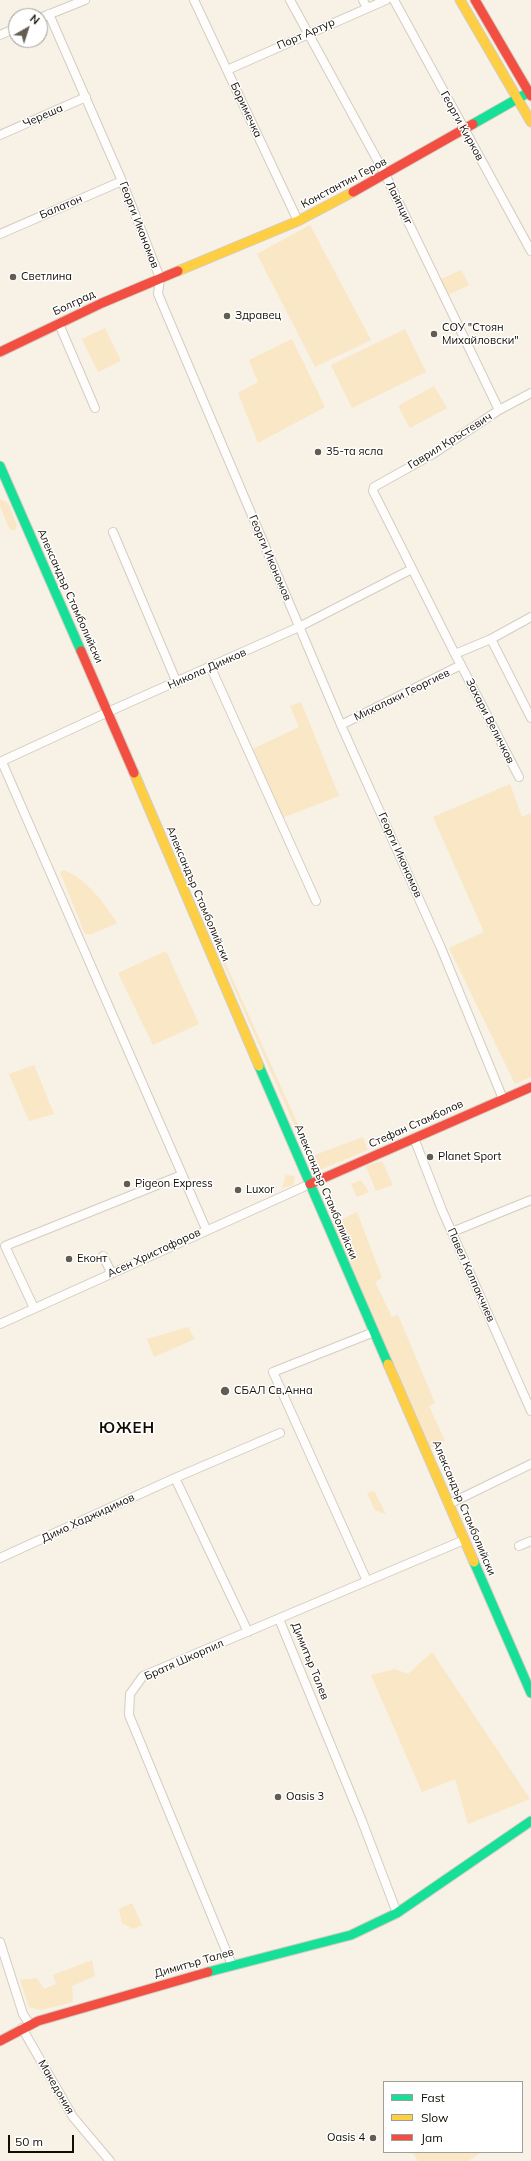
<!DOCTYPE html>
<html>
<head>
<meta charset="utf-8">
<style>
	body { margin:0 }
	#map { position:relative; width:531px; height:2161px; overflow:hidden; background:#f7f1e6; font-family:Mulish,sans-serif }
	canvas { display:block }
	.legend { position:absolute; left:383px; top:2081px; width:140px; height:72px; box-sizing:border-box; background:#fff; border:1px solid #a09e9a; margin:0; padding:5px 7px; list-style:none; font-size:12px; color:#120c03 }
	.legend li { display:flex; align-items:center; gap:8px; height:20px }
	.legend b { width:20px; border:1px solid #a09e9a }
	.north { position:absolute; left:8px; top:8px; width:40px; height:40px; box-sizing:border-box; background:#fff; border:1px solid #a09e9a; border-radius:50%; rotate:39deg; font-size:11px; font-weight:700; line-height:16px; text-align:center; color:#120c03 }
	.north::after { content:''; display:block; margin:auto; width:14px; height:18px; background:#625c52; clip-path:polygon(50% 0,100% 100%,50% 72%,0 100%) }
	.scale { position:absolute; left:8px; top:2135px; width:66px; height:18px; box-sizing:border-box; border:2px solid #120c03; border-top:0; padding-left:5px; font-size:12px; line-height:14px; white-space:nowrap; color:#120c03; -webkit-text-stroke:3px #fff; paint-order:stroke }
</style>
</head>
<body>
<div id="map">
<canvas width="531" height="2161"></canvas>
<ul class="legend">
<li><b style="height:5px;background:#16e098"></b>Fast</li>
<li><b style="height:5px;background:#ffcf43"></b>Slow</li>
<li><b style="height:5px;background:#f24e42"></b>Jam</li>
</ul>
<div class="north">N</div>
<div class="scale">50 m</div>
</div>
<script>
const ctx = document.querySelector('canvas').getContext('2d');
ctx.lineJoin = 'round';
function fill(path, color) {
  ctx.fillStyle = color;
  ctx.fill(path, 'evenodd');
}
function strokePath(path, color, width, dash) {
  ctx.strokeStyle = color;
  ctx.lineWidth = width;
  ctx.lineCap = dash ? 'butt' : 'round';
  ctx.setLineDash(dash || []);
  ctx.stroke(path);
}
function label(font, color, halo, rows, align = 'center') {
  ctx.font = font + ' Mulish,sans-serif';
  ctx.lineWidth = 3;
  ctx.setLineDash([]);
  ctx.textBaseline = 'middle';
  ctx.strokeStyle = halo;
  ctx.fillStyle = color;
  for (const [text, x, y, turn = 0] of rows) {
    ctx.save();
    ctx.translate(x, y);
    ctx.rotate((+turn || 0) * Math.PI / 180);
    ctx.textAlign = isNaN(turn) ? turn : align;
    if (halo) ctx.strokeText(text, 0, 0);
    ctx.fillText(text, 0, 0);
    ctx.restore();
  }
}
fill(new Path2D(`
	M310 225 371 340 315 367 257 254Z
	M461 270 469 285 444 297 437 281Z
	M105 328 121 361 98 372 82 339Z
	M405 329 426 372 352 408 331 365Z
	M292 339 325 407 258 443 238 393 258 382 249 360Z
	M434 386 447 408 410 428 398 406Z
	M0 499 8 503 17 525 15 530H10L0 506Z
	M301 702 339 796 282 818 253 749 299 727 290 706Z
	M510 784 522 817 531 813V1077L515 1084 449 948 484 932 433 817Z
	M64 870C87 880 104 902 117 923L92 934H85L60 872Z
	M166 951 199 1024 153 1045 118 973Z
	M224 960 312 1156 363 1137 368 1150 315 1172 222 961Z
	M34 1065 54 1114 29 1121 9 1074Z
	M382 1161 393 1185 376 1191 366 1166Z
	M286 1175 295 1176 293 1185 282 1188Z
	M361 1180 369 1192 357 1197 351 1184Z
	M357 1212 382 1278 375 1282 392 1317 398 1315 435 1403 429 1406 445 1441 428 1449 332 1224Z
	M188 1327 195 1339 154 1357 147 1339Z
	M374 1491 386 1514 375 1510 367 1493Z
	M432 1652 530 1799 468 1824 455 1779 422 1792 371 1675 395 1669 408 1674Z
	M132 1903 142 1925 133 1929 122 1923 119 1909Z
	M92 1960 95 1976 72 1986 73 2002 41 2010 29 2007 20 1980 37 1978 44 1989 56 1984 53 1975Z
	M412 2152H482L468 2161H418Z`), '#f9e7c6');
const street = new Path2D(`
	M194 0 298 221
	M290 0 385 174 499 410
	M363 0 367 8
	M394 0 531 251
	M49 14 122 181 160 278 158 294 341 725 441 948 503 1099
	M40 18 85 0
	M0 35 16 28
	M227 70 386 0
	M0 135 86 97
	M0 234 122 181
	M59 324 95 408
	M113 532 177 683
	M491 639 531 718
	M455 654 373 491 374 487 433 454 499 410 531 393
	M461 665 519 777
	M211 668 316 901
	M341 725 461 665 455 654 491 639 531 617
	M0 762 119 707 299 627 412 569
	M2 762 206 1229
	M414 1138 442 1210 531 1411
	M452 1232 531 1200
	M103 1256 110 1270 109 1274
	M34 1308 5 1246 182 1175
	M0 1324 310 1184
	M175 1478 248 1632
	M449 1504 531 1464
	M519 1546 531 1541
	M0 1558 175 1478 280 1433
	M367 1581 273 1372 374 1332
	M279 1619 362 1821 397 1913
	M0 1942 23 2014 30 2025
	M232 1965 129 1715 130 1694 143 1676 464 1540
	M22 2028 73 2117 110 2161`);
const fast = new Path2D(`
	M473 124 531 91
	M0 466 81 651
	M259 1066 388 1364
	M474 1562 531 1693
	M208 1972 351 1935 397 1913 531 1821`);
const slow = new Path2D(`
	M460 0 531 122
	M178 271 298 221 353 192
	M134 773 259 1066
	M388 1364 474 1562`);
const jam = new Path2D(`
	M475 0 531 96
	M353 192 473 124
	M0 352 102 303 178 271
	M81 651 134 773
	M310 1184 531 1087
	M0 2041 38 2021 208 1972`);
strokePath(street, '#d3cdc2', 10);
strokePath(fast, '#d3cdc2', 11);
strokePath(slow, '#d3cdc2', 11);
strokePath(jam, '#d3cdc2', 11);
strokePath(street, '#fefdfb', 8);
strokePath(fast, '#16e098', 9);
strokePath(slow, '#ffcf43', 9);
strokePath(jam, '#f24e42', 9);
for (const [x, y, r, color] of [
	[13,277,4,"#625c52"],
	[227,316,4,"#625c52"],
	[434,334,4,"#625c52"],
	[318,452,4,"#625c52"],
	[430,1157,4,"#625c52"],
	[127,1184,4,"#625c52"],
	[238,1190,4,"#625c52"],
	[69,1259,4,"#625c52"],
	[225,1391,5,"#625c52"],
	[278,1797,4,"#625c52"],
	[373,2138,4,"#625c52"]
]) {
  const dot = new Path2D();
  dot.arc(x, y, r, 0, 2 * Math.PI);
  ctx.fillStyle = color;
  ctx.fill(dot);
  strokePath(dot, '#fff', 1.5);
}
label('11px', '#120c03', '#fff', [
	["Порт Артур",306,34,-24],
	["Боримечка",246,110,65],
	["Череша",43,116,-24],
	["Георги Кирков",462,126,61],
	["Константин Геров",344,183,-28],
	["Лайпциг",399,203,64],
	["Балатон",61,207,-23],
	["Георги Икономов",139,225,69],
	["Болград",74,303,-25],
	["Гаврил Кръстевич",450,441,-32],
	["Георги Икономов",270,558,67],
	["Александър Стамболийски",70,596,66],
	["Никола Димков",207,669,-24],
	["Михалаки Георгиев",402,695,-26],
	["Захари Величков",490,721,63],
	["Георги Икономов",400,855,66],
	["Александър Стамболийски",198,894,67],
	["Стефан Стамболов",416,1124,-24],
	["Александър Стамболийски",326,1192,67],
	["Асен Христофоров",154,1253,-25],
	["Павел Калпакчиев",471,1275,66],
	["Александър Стамболийски",464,1508,67],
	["Димо Хаджидимов",88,1518,-25],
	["Братя Шкорпил",184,1660,-24],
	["Димитър Талев",310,1661,68],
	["Димитър Талев",194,1963,-16],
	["Македония",56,2087,60]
]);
label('11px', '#120c03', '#fff', [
	["Светлина",21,277],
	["Здравец",235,316],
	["СОУ \"Стоян",442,328],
	["Михайловски\"",442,341],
	["35-та ясла",326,452],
	["Planet Sport",438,1157],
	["Pigeon Express",135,1184],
	["Luxor",246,1190],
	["Еконт",77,1259],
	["СБАЛ Св,Анна",234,1391],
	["Oasis 3",286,1797],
	["Oasis 4",365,2138,"right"]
], 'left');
ctx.letterSpacing = '1px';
label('bold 15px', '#120c03', '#fff', [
	["ЮЖЕН",127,1428]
]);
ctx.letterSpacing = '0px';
</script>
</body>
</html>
